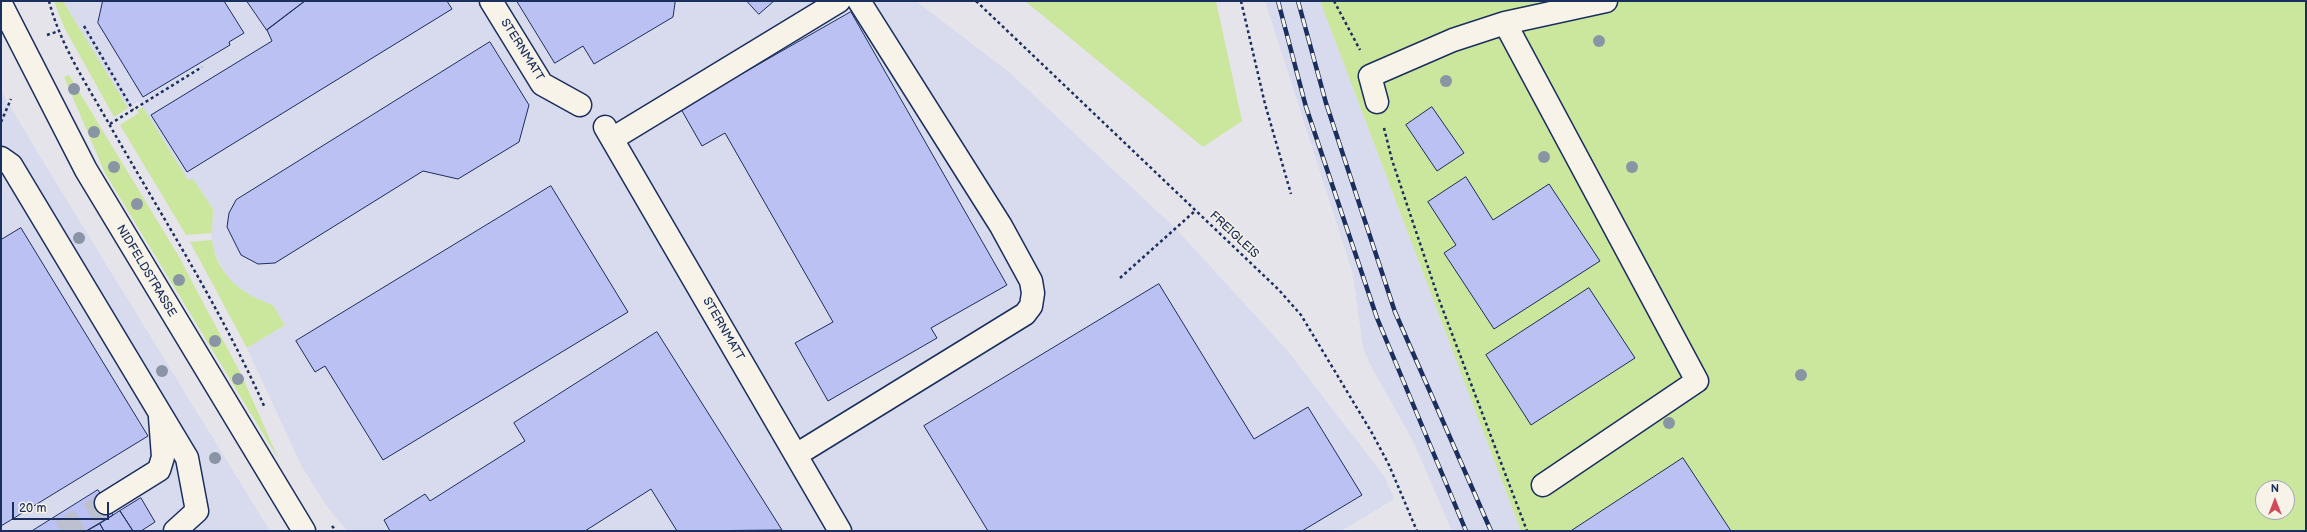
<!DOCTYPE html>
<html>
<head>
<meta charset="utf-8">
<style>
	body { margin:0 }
	#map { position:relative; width:2307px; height:532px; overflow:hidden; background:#e5e4eb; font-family:"Balsamiq Sans",sans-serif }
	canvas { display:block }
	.frame { position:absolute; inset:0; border:2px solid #1b2f5e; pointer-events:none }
	.north { position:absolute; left:2255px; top:480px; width:40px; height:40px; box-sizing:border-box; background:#f7f3e8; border:1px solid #9fa5b1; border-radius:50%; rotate:0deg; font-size:11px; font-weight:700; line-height:16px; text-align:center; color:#1b2f5e }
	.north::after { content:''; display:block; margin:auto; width:14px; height:18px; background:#d1495b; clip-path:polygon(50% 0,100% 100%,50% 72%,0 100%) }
	.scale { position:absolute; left:12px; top:502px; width:97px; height:18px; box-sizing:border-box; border:2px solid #1b2f5e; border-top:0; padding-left:5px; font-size:12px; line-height:14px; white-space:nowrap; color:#1b2f5e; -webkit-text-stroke:3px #f7f3e8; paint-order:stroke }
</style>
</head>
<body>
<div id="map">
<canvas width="2307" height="532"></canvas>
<div class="frame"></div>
<div class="north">N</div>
<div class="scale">20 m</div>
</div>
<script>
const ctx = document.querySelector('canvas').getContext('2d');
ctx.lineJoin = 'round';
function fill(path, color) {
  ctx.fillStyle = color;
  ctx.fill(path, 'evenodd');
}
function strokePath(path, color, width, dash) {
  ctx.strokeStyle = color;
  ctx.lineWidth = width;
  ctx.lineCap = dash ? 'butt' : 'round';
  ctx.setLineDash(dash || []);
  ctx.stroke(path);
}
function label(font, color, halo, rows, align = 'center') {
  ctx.font = font + ' "Balsamiq Sans",sans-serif';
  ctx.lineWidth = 3;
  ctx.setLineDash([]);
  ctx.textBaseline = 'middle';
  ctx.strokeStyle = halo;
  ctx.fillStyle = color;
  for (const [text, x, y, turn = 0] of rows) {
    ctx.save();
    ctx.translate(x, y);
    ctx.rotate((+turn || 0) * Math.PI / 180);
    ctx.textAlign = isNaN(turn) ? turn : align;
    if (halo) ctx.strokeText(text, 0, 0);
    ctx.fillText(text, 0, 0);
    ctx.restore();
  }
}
fill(new Path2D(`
	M63 1H916L1010 73 1175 228 1286 349 1384 476 1394 499 1341 531H347L326 505 301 465 247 348 285 325 273 305 254 299 235 286 222 269 213 248 211 230 213 209 188 180 139 101 128 108Z
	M1265 1H1320L1521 531H1452L1413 441 1371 366 1363 348 1353 274Z
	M1 91 50 173 270 531H1Z`), '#d8daed');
fill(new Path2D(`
	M54 1H63L128 108 114 117 64 27Z
	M1025 1H1216L1242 121 1203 147Z
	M1320 1H2306V531H1521ZM2263 488H2287V512H2263Z
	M69 75 178 255 242 376 279 460 105 173 64 77Z
	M143 107 188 180 193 179 213 209 212 233 186 235 120 125 139 113 137 110Z
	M212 240C216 274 242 295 273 305L285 325 247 348 190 242Z`), '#cbe69d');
const building = new Path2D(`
	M103 1H224L244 33 229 42 230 45 143 97 98 23Z
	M247 1H305L267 30Z
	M305 1H447L452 9 187 172 151 115 272 41 267 30Z
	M517 1H675V3L673 17 594 64 583 46 555 63Z
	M747 1H774L759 14Z
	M851 12 1007 285 931 328 937 338 828 401 795 343 833 322 725 133 702 146 681 109Z
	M490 42 529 105 519 142 458 179 423 171 275 263 258 264 241 255 227 227 229 213 236 200Z
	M1432 107 1464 153 1437 171 1406 125Z
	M1466 177 1493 220 1549 184 1600 261 1494 329 1444 253 1456 245 1428 202Z
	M551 186 628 312 383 460 325 366 315 372 296 341Z
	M21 228 148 436 1 526V240Z
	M1159 284 1254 439 1308 407 1362 495 1302 531H988L924 426Z
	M1589 288 1635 358 1531 425 1486 355Z
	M657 332 782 530 677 531 651 489 585 531H390L384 520 425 494 430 501 525 441 514 423Z
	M1683 458 1731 531H1571Z
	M98 490 113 515 86 531H32Z
	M141 498 155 522 141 531H133L120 511Z
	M120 511 133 531H104L100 524Z
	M100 524 104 531H87Z`);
fill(building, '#bbc1f3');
strokePath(building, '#1b2f5e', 1);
strokePath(new Path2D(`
	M61 531 106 503`), '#bdc0cf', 22, [22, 11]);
const minor = new Path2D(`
	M491 1 542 84 580 105
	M1 4 86 170 304 531
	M1505 23 1697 381 1543 485
	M1377 102 1370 76 1453 40 1505 23 1606 1
	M605 127 840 531
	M612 139 839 1
	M1 158 11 165 187 458 197 511 175 531
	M796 455 1025 314 1031 306 1033 293 1031 281 1001 226 859 1
	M106 503 159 470 163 457 160 417`);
strokePath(minor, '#1b2f5e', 25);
strokePath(new Path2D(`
	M49 1C61 48 90 89 113 131 166 223 222 311 265 408
	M976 1 1279 290 1301 315 1372 433 1389 465 1417 531
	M1241 1 1265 104 1291 194
	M1334 1 1360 50
	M84 26 133 110
	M47 35 59 31
	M1 122 11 99
	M110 124 202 67
	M1384 128 1392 160 1438 297 1527 531
	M1120 278 1195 211
	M332 526 336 531`), '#1b2f5e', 2.5, [3, 3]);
strokePath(minor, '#f7f3e8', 22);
const rail = new Path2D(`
	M1278 1 1306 107 1377 318 1466 531
	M1298 1 1326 103 1395 312 1491 531`);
strokePath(rail, '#1b2f5e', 4.5);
strokePath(rail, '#f7f3e8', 3, [9]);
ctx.fillStyle = '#8995a5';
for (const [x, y] of [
	[1599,41],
	[1446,81],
	[74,89],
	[94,132],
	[1544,157],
	[114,167],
	[1632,167],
	[137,204],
	[79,238],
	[179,280],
	[215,341],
	[162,371],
	[1801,375],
	[238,379],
	[1669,423],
	[215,458]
]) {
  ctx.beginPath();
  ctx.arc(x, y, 6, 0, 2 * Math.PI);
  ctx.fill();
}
label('12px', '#1b2f5e', '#f7f3e8', [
	["STERNMATT",522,50,58],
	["FREIGLEIS",1234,235,43],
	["NIDFELDSTRASSE",146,271,59],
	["STERNMATT",723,329,60]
]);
</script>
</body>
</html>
